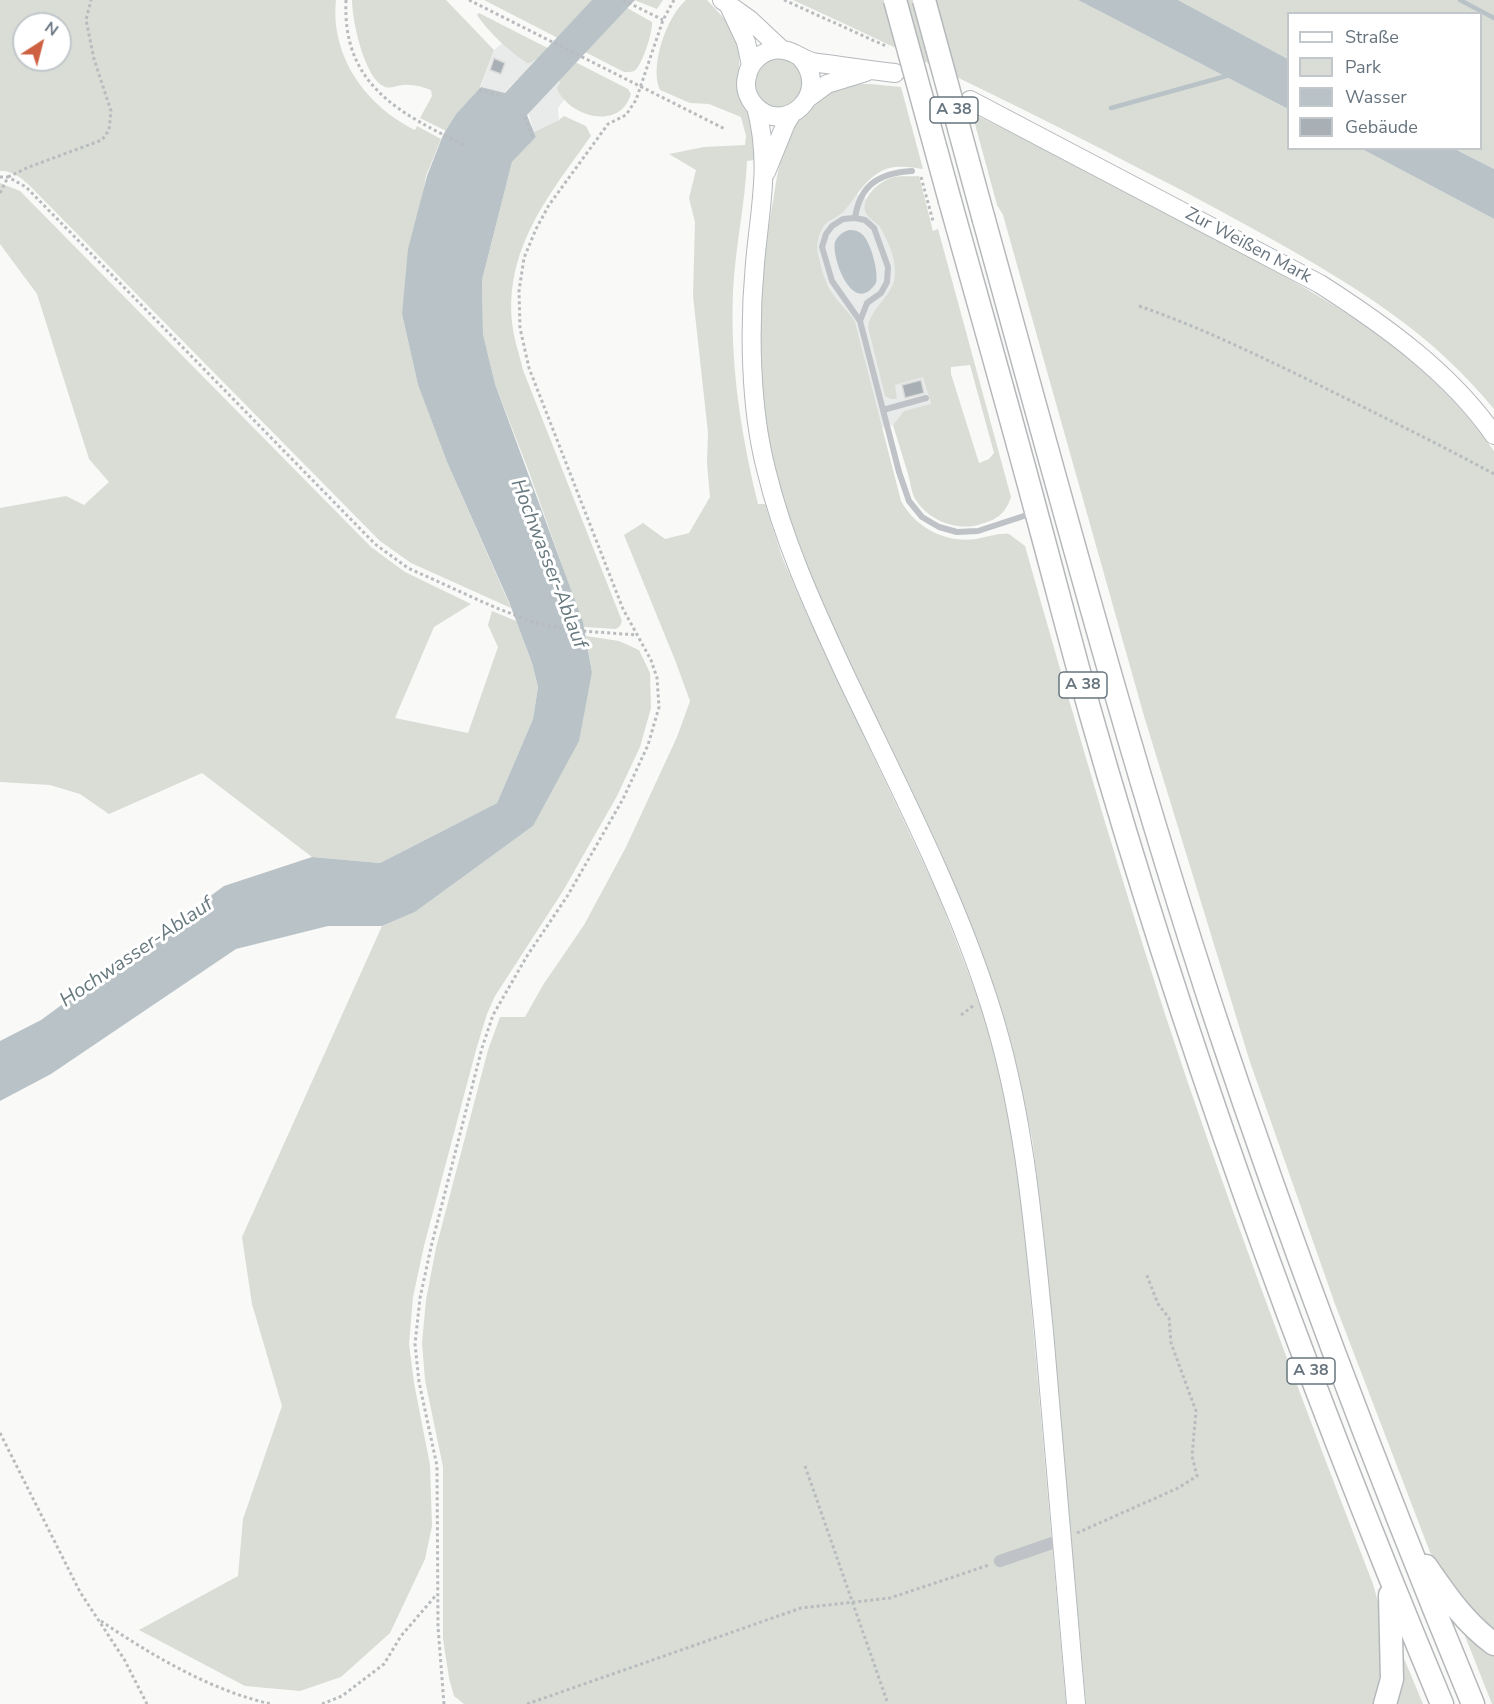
<!DOCTYPE html>
<html>
<head>
<meta charset="utf-8">
<style>
	body { margin:0 }
	#map { position:relative; width:1494px; height:1704px; overflow:hidden; background:#f9f9f7; font-family:"Nunito Sans",sans-serif }
	canvas { display:block }
	.legend { position:absolute; left:1287px; top:12px; width:195px; height:138px; box-sizing:border-box; background:#fff; border:2px solid #c2c7cb; margin:0; padding:8px 10px; list-style:none; font-size:18px; color:#67747e }
	.legend li { display:flex; align-items:center; gap:12px; height:30px }
	.legend b { width:30px; border:2px solid #c2c7cb }
	.north { position:absolute; left:12px; top:12px; width:60px; height:60px; box-sizing:border-box; background:#fff; border:2px solid #c2c7cb; border-radius:50%; rotate:36deg; font-size:16px; font-weight:700; line-height:24px; text-align:center; color:#67747e }
	.north::after { content:''; display:block; margin:auto; width:21px; height:27px; background:#ce6142; clip-path:polygon(50% 0,100% 100%,50% 72%,0 100%) }
</style>
</head>
<body>
<div id="map">
<canvas width="1494" height="1704"></canvas>
<ul class="legend">
<li><b style="height:8px;background:#fff"></b>Straße</li>
<li><b style="height:16px;background:#d9ddd6"></b>Park</li>
<li><b style="height:16px;background:#b9c3c7"></b>Wasser</li>
<li><b style="height:16px;background:#a8afb5"></b>Gebäude</li>
</ul>
<div class="north">N</div>
</div>
<script>
const ctx = document.querySelector('canvas').getContext('2d');
ctx.lineJoin = 'round';
function fill(path, color) {
  ctx.fillStyle = color;
  ctx.fill(path, 'evenodd');
}
function strokePath(path, color, width, dash) {
  ctx.strokeStyle = color;
  ctx.lineWidth = width;
  ctx.lineCap = dash ? 'butt' : 'round';
  ctx.setLineDash(dash || []);
  ctx.stroke(path);
}
function label(font, color, halo, rows, align = 'center') {
  ctx.font = font + ' "Nunito Sans",sans-serif';
  ctx.lineWidth = 6;
  ctx.setLineDash([]);
  ctx.textBaseline = 'middle';
  ctx.strokeStyle = halo;
  ctx.fillStyle = color;
  for (const [text, x, y, turn = 0] of rows) {
    ctx.save();
    ctx.translate(x, y);
    ctx.rotate((+turn || 0) * Math.PI / 180);
    ctx.textAlign = isNaN(turn) ? turn : align;
    if (halo) ctx.strokeText(text, 0, 0);
    ctx.fillText(text, 0, 0);
    ctx.restore();
  }
}
fill(new Path2D(`
	M505 41 538 58 561 79 567 96 558 108 559 120 534 132 518 79 504 93 481 87 494 50Z
	M857 194 879 205 931 405 904 411 893 425 866 432 813 262 823 211 846 207Z`), '#e9eaea');
fill(new Path2D(`
	M0 0H336C330 56 366 106 415 130L417 126 441 139 426 176 402 314 418 385 447 462 511 608 411 563 380 541 28 184C20 177 11 170 0 171ZM24 24H60V60H24Z
	M352 0H446L494 50 479 90 456 114 446 131 420 118 432 96 431 90C422 87 413 84 403 85 397 85 391 89 385 87 364 79 352 19 352 0Z
	M484 0H613L652 22C653 31 642 67 634 71 633 72 626 72 624 72Z
	M634 0H663L657 9Z
	M686 0H707L734 29 740 50 738 91 750 115 754 139V160L747 161C745 205 735 248 733 292 730 365 741 434 758 504H765L782 557 804 608 938 894 979 1001 996 1056 1007 1102 1021 1190 1066 1704H464L454 1696 449 1678 443 1639V1467L425 1380 422 1343 426 1300 436 1248 488 1050 500 1017H525L543 985 584 925 626 847 677 737 690 701 675 660 624 535 643 523 665 539 689 533 710 497 707 463 708 433 693 296 695 222 689 198 696 170 669 154 704 147 745 145 746 136 741 117 709 104 690 103 660 90C649 66 667 16 686 0Z
	M793 0H1078L1288 109V148L1362 149 1494 219V409C1433 335 1366 293 1284 246 1239 221 1194 196 1148 173 1031 112 913 55 793 0Z
	M1178 0H1494V169L1455 149 1480 148V14H1288V59Z
	M479 13 628 89 631 94C629 100 626 106 621 110 601 126 565 110 557 88L560 83 559 79 536 59 530 63H527C508 50 490 34 477 15Z
	M754 82a25 25 0 1 1 50 0a25 25 0 1 1-50 0Z
	M852 84H870L901 87 923 169C911 167 898 165 886 169 866 177 858 195 844 211 838 218 828 219 823 227 818 235 816 246 818 254 821 267 825 283 832 293 839 304 849 311 855 322L901 501C916 528 945 543 976 539 988 537 997 533 1009 534L1025 546C1076 726 1128 906 1188 1083 1246 1252 1309 1418 1373 1584L1383 1619 1380 1704H1086L1043 1227 1032 1138 1012 1046 988 970 969 923C935 847 901 772 865 697 825 610 784 529 767 434 754 357 759 278 773 201 777 176 781 148 794 126 798 120 805 115 810 110 825 94 830 89 852 84Z
	M972 113C1058 156 1143 198 1227 245 1332 302 1423 350 1494 451V1636L1480 1626 1433 1560 1335 1304 1250 1062 1144 716 1003 215 997 205Z
	M564 116 586 126 591 136C549 195 502 251 513 329 515 343 520 356 523 370L622 621 620 626 616 629 584 627 529 472 495 384 483 334 482 280 512 162 536 137 534 132 559 120Z
	M919 176 933 231 938 229 1011 497C1005 515 996 520 978 525 954 531 926 519 914 497 911 490 910 481 908 474 903 458 898 441 893 425L904 411 931 404 923 377 895 385 897 399H891L885 396 868 327C872 304 896 296 895 271 895 258 887 238 880 227 876 222 866 217 865 211 862 196 879 182 891 178 900 175 910 177 919 176ZM970 365 994 453 989 459 979 463 951 374V367Z
	M0 183 20 191 371 547 405 572 471 604 434 627 395 718 468 733 498 647 488 625 492 611 516 621 532 663 538 687 533 719 497 803 380 863 312 857 202 773 109 814 80 794 50 785 0 782V508L66 496 84 505 109 482 89 459 37 294 0 244Z
	M586 636 619 641 639 650 650 673 651 708 640 747 617 796 563 891 495 996 487 1014 476 1050 424 1246 413 1297 409 1344 414 1383 430 1465 432 1526 425 1559 390 1633 341 1677 300 1691 245 1686 139 1630 238 1576 243 1519 282 1406 252 1304 242 1237 382 926 415 912 533 826 592 672Z
	M1461 1626 1494 1651V1704H1492Z
	M1403 1656 1423 1704H1394L1400 1657Z`), '#d9ddd6');
fill(new Path2D(`
	M592 0H635L527 115 536 137 512 162 482 280 483 334 495 384 583 622 592 672 579 741 533 826 415 912 382 926H328L236 949 51 1074 0 1101V1041L41 1020 224 886 312 857 380 863 497 803 533 719 538 687 532 663 509 602 447 462 418 385 402 314 408 249 427 176 443 135 456 114 481 87 505 93Z
	M1078 0H1178L1288 59V109Z
	M1362 149H1455L1494 169V219Z
	M849 230C855 230 859 231 863 235 871 243 879 273 876 283 853 318 831 257 835 242 838 235 843 232 849 230Z`), '#b9c3c7');
strokePath(new Path2D(`
	M1460 0 1494 18
	M1111 108 1230 75`), '#b9c3c7', 4.5);
const building = new Path2D(`
	M494 58 505 63 501 74 490 70Z
	M921 380 924 393 905 398 902 385Z`);
fill(building, '#a8afb5');
strokePath(building, '#dadad9', 1.5);
const secondary = new Path2D(`
	M722 0 750 20 782 50
	M730 8 746 42 751 65
	M801 58C832 93 785 137 755 106 748 98 744 87 747 77 750 58 769 45 788 51 798 54 806 62 818 63 843 66 869 70 895 73
	M808 98 827 84 866 72
	M970 100 1320 284C1384 325 1450 372 1494 435
	M756 107C771 163 760 207 755 263 749 327 750 407 766 469 783 540 813 605 843 670 895 780 953 889 990 1005 1024 1111 1033 1221 1044 1332 1055 1456 1065 1580 1076 1704
	M766 172 786 123 792 113`);
const motorway = new Path2D(`
	M950 201C979 305 1009 410 1037 515 1055 581 1072 648 1091 715 1186 1049 1308 1383 1442 1704
	M984 220C1058 487 1129 756 1216 1020 1293 1251 1380 1479 1473 1704
	M1426 1566C1446 1595 1465 1623 1494 1644
	M1385 1704 1392 1679 1390 1595`);
strokePath(secondary, '#b4b8bc', 20);
strokePath(motorway, '#b5b8bb', 25);
strokePath(new Path2D(`
	M346 0C342 85 399 113 466 146
	M469 0 725 129
	M623 0 663 20
	M784 0 888 47
	M479 90 503 96
	M525 117 533 139
	M0 177H8L26 187 375 544 408 568 494 607 533 622 569 630 637 635
	M921 177 933 221
	M0 193 8 177 29 167 102 140 109 130 111 111 94 59 86 20 91 0
	M1139 306C1200 327 1257 355 1315 383 1375 413 1435 442 1494 474
	M961 1015 973 1006
	M0 1433 80 1592 124 1659 147 1704
	M805 1466 888 1704
	M1077 1533 1178 1488 1197 1476 1192 1456 1196 1411 1171 1343 1169 1318 1158 1304 1146 1273
	M101 1621C151 1655 212 1691 271 1704
	M322 1704 342 1696 384 1664 401 1636 437 1594
	M444 1704 438 1627 437 1466 419 1382 415 1344 420 1298 431 1247 482 1048 493 1015 527 956 568 895 623 799 648 745 659 707 657 678 651 660 623 609 529 368 520 328 519 291 524 258 536 229 549 205 608 124 626 115 636 100 663 20 674 0
	M527 1704 801 1608 890 1598 989 1565`), '#b9bcbe', 3, [3, 3]);
strokePath(new Path2D(`
	M855 218C860 184 880 173 912 171
	M860 321 832 281 822 247 826 234 832 226 843 219 855 218 865 220 874 228 888 267 887 282 881 293 867 303 860 321 899 472 909 501 922 517 939 527 957 532 978 531 1033 513
	M883 410 926 398`), '#bfc2c6', 6);
strokePath(new Path2D(`
	M1000 1561 1061 1540`), '#bfc2c6', 12);
strokePath(secondary, '#fff', 18);
strokePath(motorway, '#fff', 22);
const motorwayBridge = new Path2D(`
	M895 0 950 201
	M924 0 984 220`);
strokePath(motorwayBridge, '#b5b8bb', 25, []);
strokePath(motorwayBridge, '#fff', 22);
for (const [x, y, w] of [
	[954,110,48],
	[1083,685,48],
	[1311,1371,48]
]) {
  const box = new Path2D();
  box.roundRect(x - w / 2, y - 13, w, 26, 4.5);
  ctx.fillStyle = '#fff';
  ctx.fill(box);
  strokePath(box, '#67747e', 1.5);
}
label('bold 16px', '#67747e', null, [
	["A 38",954,110],
	["A 38",1083,685],
	["A 38",1311,1371]
]);
label('18px', '#67747e', '#fff', [
	["Zur Weißen Mark",1248,246,28]
]);
label('italic 20px', '#67797f', '#fff', [
	["Hochwasser-Ablauf",548,564,69],
	["Hochwasser-Ablauf",137,953,-34]
]);
</script>
</body>
</html>
